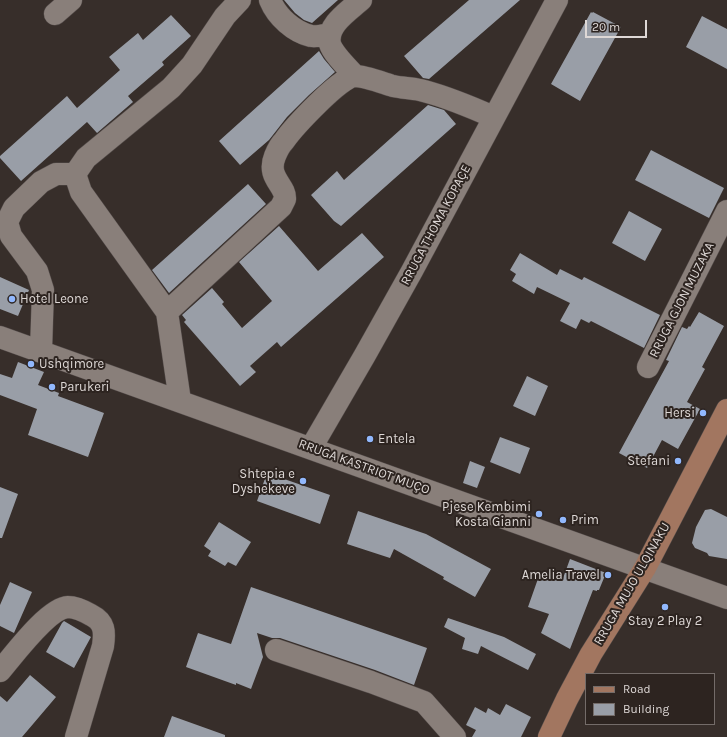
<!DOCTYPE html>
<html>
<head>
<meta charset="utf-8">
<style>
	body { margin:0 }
	#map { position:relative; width:727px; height:737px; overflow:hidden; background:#372e2a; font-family:Karla,sans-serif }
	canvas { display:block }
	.legend { position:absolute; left:585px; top:673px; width:130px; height:52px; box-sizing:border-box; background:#2d2420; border:1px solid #746c69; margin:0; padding:5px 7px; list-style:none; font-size:12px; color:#ded8d6 }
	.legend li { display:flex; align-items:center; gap:8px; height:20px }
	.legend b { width:20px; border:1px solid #746c69 }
	.scale { position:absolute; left:585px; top:20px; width:62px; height:18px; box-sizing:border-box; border:2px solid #ded8d6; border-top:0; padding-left:5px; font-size:12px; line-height:14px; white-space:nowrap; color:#ded8d6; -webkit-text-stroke:3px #2d2420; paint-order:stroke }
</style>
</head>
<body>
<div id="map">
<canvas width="727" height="737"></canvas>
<ul class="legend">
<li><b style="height:5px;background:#a27660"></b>Road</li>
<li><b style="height:11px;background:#999ea7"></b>Building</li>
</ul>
<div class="scale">20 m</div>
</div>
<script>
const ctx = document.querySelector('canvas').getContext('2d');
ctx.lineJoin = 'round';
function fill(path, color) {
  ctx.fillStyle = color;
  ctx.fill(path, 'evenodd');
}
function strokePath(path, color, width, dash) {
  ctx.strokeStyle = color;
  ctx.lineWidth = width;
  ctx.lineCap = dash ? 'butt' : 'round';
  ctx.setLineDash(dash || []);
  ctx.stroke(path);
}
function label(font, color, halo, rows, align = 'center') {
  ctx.font = font + ' Karla,sans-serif';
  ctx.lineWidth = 4;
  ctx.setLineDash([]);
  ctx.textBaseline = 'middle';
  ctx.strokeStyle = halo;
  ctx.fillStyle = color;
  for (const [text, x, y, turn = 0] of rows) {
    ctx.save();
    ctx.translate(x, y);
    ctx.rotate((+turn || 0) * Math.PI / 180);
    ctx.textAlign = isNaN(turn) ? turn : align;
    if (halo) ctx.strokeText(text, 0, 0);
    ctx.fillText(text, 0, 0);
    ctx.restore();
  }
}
fill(new Path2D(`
	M284 0H338L312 23 304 20 295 13Z
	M469 0H520L429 79 423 78 404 56Z
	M591 12 592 13 593 12 621 27 580 101 551 84Z
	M171 15 191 36 162 62 164 65 128 96 133 102 97 133 87 122 21 181 0 158V156L67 96 77 108 120 70 109 57 138 33 143 40Z
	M702 16 727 29V69L686 47Z
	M319 51 324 59 335 72 309 95 287 117 269 140 240 165 219 141Z
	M428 105 444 110 456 124 341 226 334 221 311 195 337 171 344 180Z
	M651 150 724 188 709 218 635 180Z
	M248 184 266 204 169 293 152 270Z
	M629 211 662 229 645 261 612 243Z
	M279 226 318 271 362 233 384 257 281 347 277 342 250 366 256 372 240 386 184 322 186 320 182 315 212 288 224 302 222 304 242 328 272 301 239 262Z
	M520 253 557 275 560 269 582 280 584 277 660 315 644 348 591 321 589 323 581 319 576 329 560 321 570 303 537 287 534 294 512 281 516 274 510 270Z
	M0 277 29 290 18 316 0 309Z
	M699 312 724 326 702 367 705 369 687 402 700 409 678 449 662 440 647 468 619 453 669 361 666 360 682 327 687 329 689 326 690 327Z
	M18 362 44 372 38 385 59 393 58 396 104 413 88 457 28 435 37 409 0 395V374L12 378Z
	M527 376 548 386 535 416 513 406Z
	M500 437 530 448 520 474 490 462Z
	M470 461 485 467 477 488 463 483Z
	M267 473 330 495 320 524 257 501Z
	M0 487 18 494 2 538H0Z
	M711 509 727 517V559L709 556 707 553 695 548 692 543 696 527 705 510Z
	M358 511 426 534 491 569 475 597 443 579 444 577 394 549 390 558 347 544Z
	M219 522 251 542 236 566 228 562 225 566 208 556 211 551 204 546Z
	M570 559 606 573 599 590H597V591L593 590 570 649 541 633 549 614 528 607 540 573 562 581Z
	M10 582 32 592 14 633 0 626V605Z
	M251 587 427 648 414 685 375 670 280 638H272L257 633 263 657 251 689 236 683V685L186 667 198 633 231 644Z
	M448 618 504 637 536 654 528 670 481 646 478 654 462 649 465 638 444 627Z
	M64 621 91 637 74 668 46 652 62 623Z
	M30 675 56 697 22 737H0V696L7 702Z
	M506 704 531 717 521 737H472L476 730 466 725 475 707 486 713 488 708 500 715Z
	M172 716 225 735V737H164Z`), '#999ea7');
const minor = new Path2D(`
	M270 0C277 17 294 32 311 36 317 37 324 35 330 34
	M55 14 71 0
	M355 76C348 68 333 54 330 44 326 25 349 11 361 0
	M167 312 281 207C282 205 284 201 285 199 286 185 266 178 275 156 277 151 280 145 284 141 293 128 341 76 355 76 365 76 383 83 393 86 402 88 411 88 420 90 446 96 470 107 494 117
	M0 337 727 598
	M41 351 43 290 37 271 11 236 7 222 14 208 41 182 56 174H75
	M648 367 727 211
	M180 401 167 312 81 192 75 174 86 158 171 88 192 65 225 16 240 0
	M311 448 365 355 412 271 557 0
	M276 650 371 682 424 702 455 737
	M0 671C13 656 48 608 68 607 75 607 84 611 91 615 105 622 105 632 103 646L76 737`);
const major = new Path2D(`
	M549 737 567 699 591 654 645 568 727 410`);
strokePath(minor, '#544c4a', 23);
strokePath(major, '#544c4a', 23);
strokePath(minor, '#897f7a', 22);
strokePath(major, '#a27660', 22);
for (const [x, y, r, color] of [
	[12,299,4,"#91b8fd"],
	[31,364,4,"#91b8fd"],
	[52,387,4,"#91b8fd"],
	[703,413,4,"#91b8fd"],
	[370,439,4,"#91b8fd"],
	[678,461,4,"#91b8fd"],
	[303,481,4,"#91b8fd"],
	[539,514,4,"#91b8fd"],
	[563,520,4,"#91b8fd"],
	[608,575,4,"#91b8fd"],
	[665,607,4,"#91b8fd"]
]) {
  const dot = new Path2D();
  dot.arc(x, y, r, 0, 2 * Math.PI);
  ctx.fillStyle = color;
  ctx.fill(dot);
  strokePath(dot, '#2d2420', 1.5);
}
label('13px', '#ded8d6', '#2d2420', [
	["RRUGA THOMA KOPAÇE",436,225,-62],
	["RRUGA GJON MUZAKA",682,300,-63],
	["RRUGA KASTRIOT MUÇO",364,467,20],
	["RRUGA MUJO ULQINAKU",632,584,-60]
]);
label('13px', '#ded8d6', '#2d2420', [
	["Hotel Leone",20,299],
	["Ushqimore",39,364],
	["Parukeri",60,387],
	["Hersi",695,413,"right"],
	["Entela",378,439],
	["Stefani",670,461,"right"],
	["Shtepia e",295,474,"right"],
	["Dyshekeve",295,489,"right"],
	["Pjese Kembimi",531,507,"right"],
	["Kosta Gianni",531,522,"right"],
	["Prim",571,520],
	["Amelia Travel",600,575,"right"],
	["Stay 2 Play 2",665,621,"center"]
], 'left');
</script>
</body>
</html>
